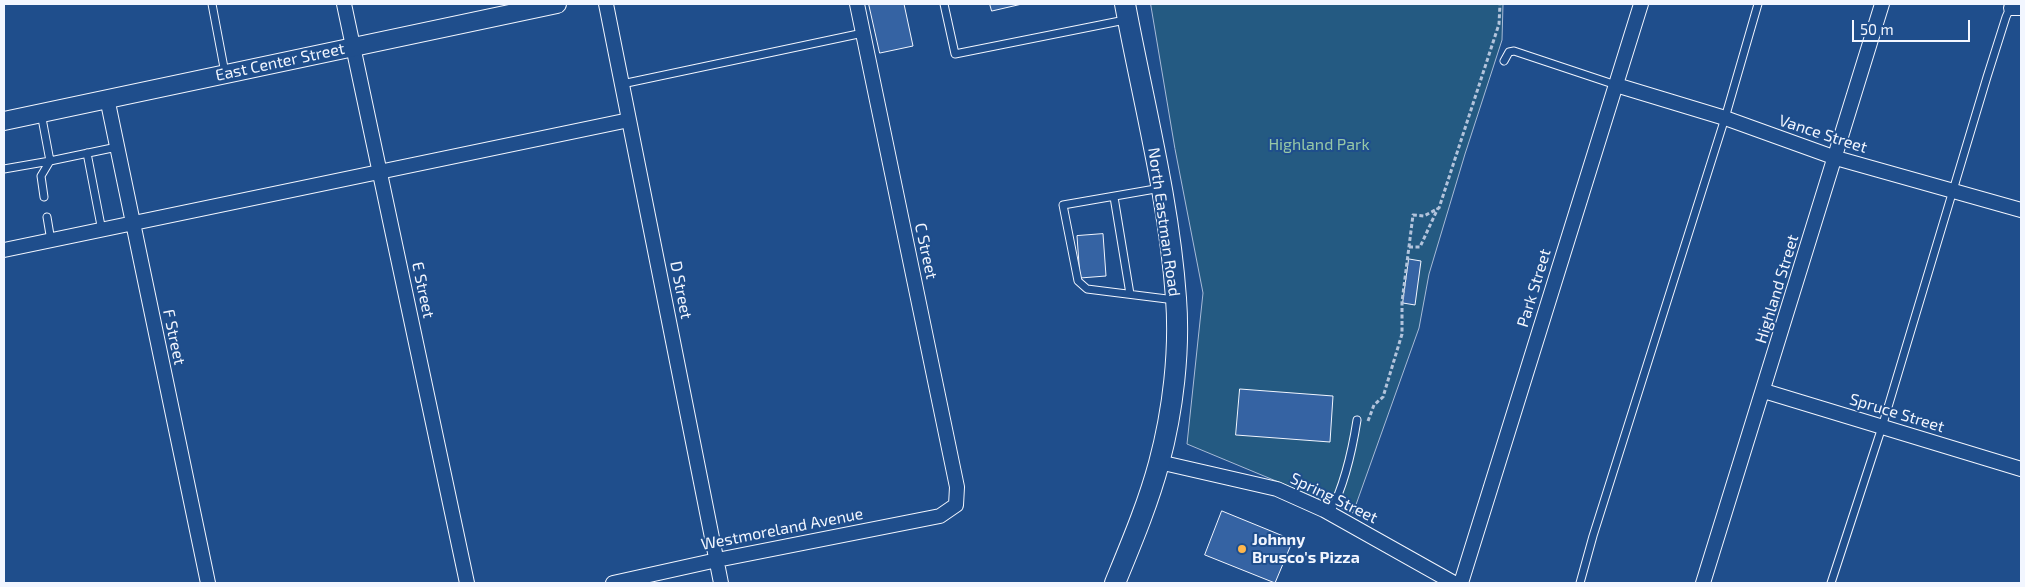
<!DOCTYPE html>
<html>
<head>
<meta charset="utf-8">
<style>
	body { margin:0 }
	#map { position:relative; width:2025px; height:587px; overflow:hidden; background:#1f4e8c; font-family:"Exo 2",sans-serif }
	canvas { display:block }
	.frame { position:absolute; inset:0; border:5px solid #f2f6ff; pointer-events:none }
	.scale { position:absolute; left:1852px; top:20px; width:118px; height:22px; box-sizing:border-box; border:2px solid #f2f6ff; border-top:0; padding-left:6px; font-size:15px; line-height:18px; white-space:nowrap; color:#f2f6ff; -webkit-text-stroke:4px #1f4e8c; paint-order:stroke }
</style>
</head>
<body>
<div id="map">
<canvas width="2025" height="587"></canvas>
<div class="frame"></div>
<div class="scale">50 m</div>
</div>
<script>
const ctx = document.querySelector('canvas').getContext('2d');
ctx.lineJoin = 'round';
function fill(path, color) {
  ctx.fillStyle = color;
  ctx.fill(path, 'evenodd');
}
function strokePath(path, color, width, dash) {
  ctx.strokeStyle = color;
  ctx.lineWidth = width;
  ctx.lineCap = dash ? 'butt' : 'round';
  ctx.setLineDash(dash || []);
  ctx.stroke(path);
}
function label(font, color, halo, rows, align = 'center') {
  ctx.font = font + ' "Exo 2",sans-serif';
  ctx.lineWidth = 4;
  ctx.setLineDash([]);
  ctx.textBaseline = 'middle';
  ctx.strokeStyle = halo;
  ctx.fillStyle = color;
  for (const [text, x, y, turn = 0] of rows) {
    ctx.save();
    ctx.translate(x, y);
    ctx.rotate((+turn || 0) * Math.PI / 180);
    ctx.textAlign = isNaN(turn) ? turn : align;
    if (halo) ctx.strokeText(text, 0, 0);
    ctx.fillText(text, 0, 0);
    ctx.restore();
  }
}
const green = new Path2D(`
	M1151 4H1503L1502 40 1465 154 1429 274 1419 328 1353 513 1187 444 1203 293 1175 149Z`);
fill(green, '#245a82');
strokePath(green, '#a8bbd7', 1);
const building = new Path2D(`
	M869 4H904L913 46 880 53Z
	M990 4H1022L992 11Z
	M1103 234 1106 276 1080 278 1077 236Z
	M1409 259 1421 261 1415 305 1403 303Z
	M1240 389 1333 396 1330 442 1236 435Z
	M1222 511 1293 540 1275 583 1205 555Z`);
fill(building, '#3563a3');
strokePath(building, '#f2f6ff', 1);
const service = new Path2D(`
	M212 4 225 73
	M944 4 955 54 1125 20
	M1504 61 1509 52 1514 51 1616 85
	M622 84 863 33
	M41 113 50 161 117 147
	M87 153 102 231
	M4 169 50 161
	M1161 188 1063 205 1078 281 1087 289 1175 300
	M44 197 41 176 50 161
	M1114 197 1130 294
	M47 217 51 241
	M1330 513C1345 484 1352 452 1357 420
	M1580 583 1593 536 1725 118 1758 4
	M1831 583 1882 427 1987 77 2006 17 2011 6`);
const minor = new Path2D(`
	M344 4 467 583
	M606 4 721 583
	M2011 8H2021
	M1616 85 1725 118 1836 158 2021 210
	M107 98 208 583
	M4 250 629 120
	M1764 391 2021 469
	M1159 462 1277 489 1324 510 1454 583
	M613 583 717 560 940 516 956 505 957 487 857 4
	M1461 583 1641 4
	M1703 583 1882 4`);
const tertiary = new Path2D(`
	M4 121 557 4`);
const secondary = new Path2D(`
	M1115 583C1131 544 1148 504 1159 463 1173 411 1180 351 1176 298 1169 199 1143 101 1125 4`);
strokePath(service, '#f2f6ff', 9);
strokePath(minor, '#f2f6ff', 16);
strokePath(tertiary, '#f2f6ff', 20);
strokePath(secondary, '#f2f6ff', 22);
strokePath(new Path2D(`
	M1409 247H1420L1438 208
	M1368 421 1374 405 1383 397 1402 334V302L1413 215 1424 216 1439 208 1499 24 1500 4`), '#b3c4dc', 3, [4, 2.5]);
strokePath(service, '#1f4e8c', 7);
strokePath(minor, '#1f4e8c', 14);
strokePath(tertiary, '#1f4e8c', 18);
strokePath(secondary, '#1f4e8c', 20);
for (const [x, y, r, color] of [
	[1242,549,5,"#ffb74d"]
]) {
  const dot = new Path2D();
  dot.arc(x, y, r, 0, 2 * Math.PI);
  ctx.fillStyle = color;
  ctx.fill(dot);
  strokePath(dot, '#1f4e8c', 2);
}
label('16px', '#f2f6ff', '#1f4e8c', [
	["East Center Street",280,62,-12],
	["Vance Street",1823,134,18],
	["North Eastman Road",1164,222,82],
	["C Street",926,251,78],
	["Park Street",1534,288,-73],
	["Highland Street",1777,289,-73],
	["E Street",423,290,78],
	["D Street",681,290,79],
	["F Street",174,337,78],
	["Spruce Street",1897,413,17],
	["Spring Street",1334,498,26],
	["Westmoreland Avenue",782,529,-11]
]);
label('16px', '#97c8a6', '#1f4e8c', [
	["Highland Park",1319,145]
]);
label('bold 16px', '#f2f6ff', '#1f4e8c', [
	["Johnny",1252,540],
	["Brusco's Pizza",1252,558]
], 'left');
</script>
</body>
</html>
